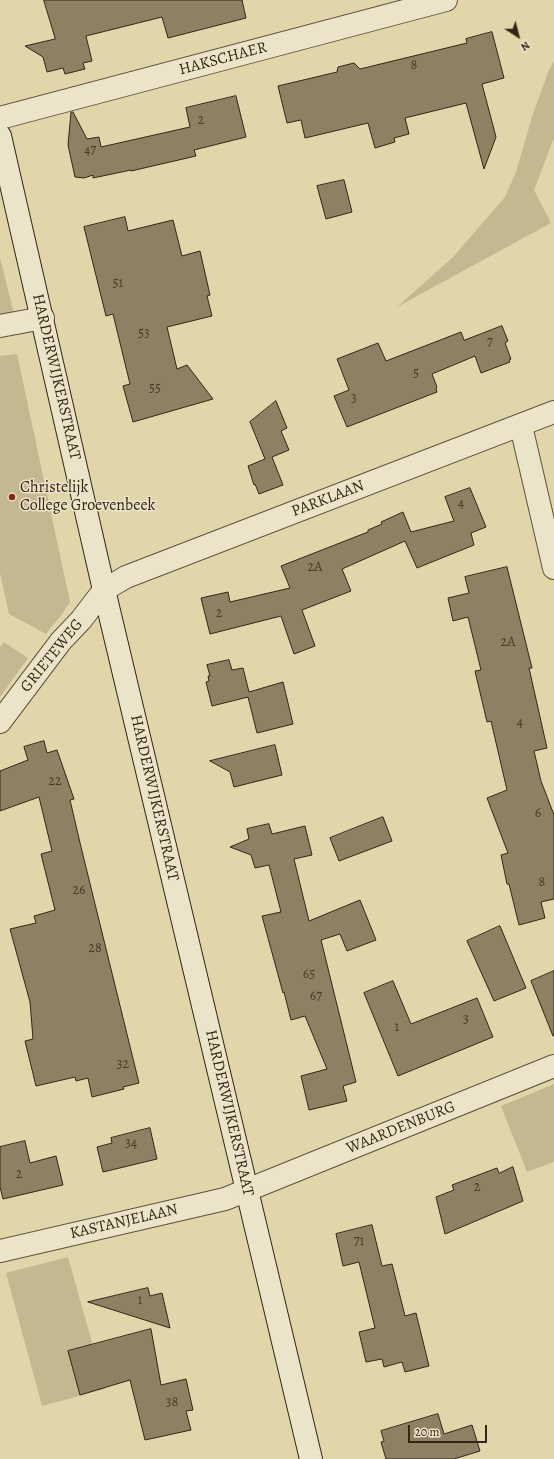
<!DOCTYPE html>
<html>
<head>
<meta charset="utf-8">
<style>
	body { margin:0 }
	#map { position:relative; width:554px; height:1459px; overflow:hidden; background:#e1d6aa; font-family:Alegreya,serif }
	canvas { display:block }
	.north { position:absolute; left:498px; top:16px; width:40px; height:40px; -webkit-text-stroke:3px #ece4c8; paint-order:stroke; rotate:144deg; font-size:11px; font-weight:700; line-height:16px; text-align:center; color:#342517 }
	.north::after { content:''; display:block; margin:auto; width:14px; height:18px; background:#342517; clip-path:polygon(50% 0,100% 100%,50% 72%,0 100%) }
	.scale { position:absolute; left:408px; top:1425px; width:79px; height:18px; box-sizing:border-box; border:2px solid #342517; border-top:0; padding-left:5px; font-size:12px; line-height:14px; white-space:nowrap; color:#342517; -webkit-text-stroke:3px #ece4c8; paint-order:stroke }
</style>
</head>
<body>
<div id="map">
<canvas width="554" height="1459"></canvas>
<div class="north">N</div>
<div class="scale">20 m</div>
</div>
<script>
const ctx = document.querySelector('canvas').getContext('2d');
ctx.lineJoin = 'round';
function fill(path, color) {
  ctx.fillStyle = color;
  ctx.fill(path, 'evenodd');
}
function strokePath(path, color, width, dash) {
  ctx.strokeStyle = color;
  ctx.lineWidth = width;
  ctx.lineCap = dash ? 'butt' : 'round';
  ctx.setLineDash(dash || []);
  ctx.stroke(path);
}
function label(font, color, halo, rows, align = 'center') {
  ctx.font = font + ' Alegreya,serif';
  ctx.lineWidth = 3;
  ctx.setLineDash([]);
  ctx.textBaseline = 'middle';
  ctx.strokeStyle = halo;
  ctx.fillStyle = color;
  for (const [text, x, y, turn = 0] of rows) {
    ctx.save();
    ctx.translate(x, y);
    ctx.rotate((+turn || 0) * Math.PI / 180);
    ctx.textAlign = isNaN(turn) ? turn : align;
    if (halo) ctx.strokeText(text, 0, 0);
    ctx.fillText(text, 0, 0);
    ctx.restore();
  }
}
fill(new Path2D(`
	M554 61V138L534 190 551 223 397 307 453 257 505 197 516 172 532 117 548 72Z
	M0 258 14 314 0 317Z
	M17 354 70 602 62 614 46 634 9 614 0 573V356Z
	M4 642 28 658 0 697V647Z
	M554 1084V1162L527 1172 501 1106Z
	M68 1257 105 1389 42 1406 6 1273Z`), '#c4b891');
const building = new Path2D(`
	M44 0H242L246 18 168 38 162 17 86 36 92 61 83 63 85 69 65 74 63 68 47 72 43 57 25 46 55 39Z
	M492 32 504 78 482 84 496 137 484 169 466 103 405 118 409 134 394 138 395 142 375 148 368 123 305 138 301 120 287 123 278 86 337 72 338 67 354 63 360 69 467 43 466 39Z
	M236 96 246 137 194 150 196 156 131 171V170L93 178V175L84 178 75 177 68 145 71 112H73L87 139 99 137 101 147 190 127 186 108Z
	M344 180 352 212 326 219 317 186Z
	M125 217 128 231 173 220 182 256 200 251 210 295 207 296 212 316 167 327 177 369 187 365 213 399 133 422 123 386 130 384 113 314 106 316 84 227Z
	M502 326 508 341 505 343 511 359 509 360 510 362 481 373 475 356 432 374 437 387 436 388 437 392 347 427 334 396 349 390 337 359 378 343 386 361 461 332 464 340Z
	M276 401 287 428 281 431 289 450 272 457 283 485 259 494 255 484 254 485 248 466 265 459 250 422Z
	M470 488 486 527 471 533 474 545 417 568 405 541 342 569 351 591 302 610 315 646 294 654 281 616 210 634 201 598 228 592 230 602 290 588 281 566 368 532V530L382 524 381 522 403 512 411 532 454 521 445 497Z
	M507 567 532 668H529L547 748 534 751 541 781 554 815V899L541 902 545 918 519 925 509 884H507L501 855 508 853 487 798 507 790 491 721 487 722 475 671 481 670 468 617 453 621 448 598 469 593 465 577Z
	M229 660 232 670 243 668 249 692 283 682 293 724 257 733 248 697 212 706 206 682 209 681 208 676H210L207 665Z
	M44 741 47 753 57 750 74 799 70 800 81 847 139 1083 123 1087 124 1089 92 1097 88 1078 76 1081 75 1077 36 1086 25 1041 33 1039 30 1002 10 929 36 923 34 916 55 910 41 854 52 851 39 797 0 811V771L28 760 24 747Z
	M275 745 282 775 234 787 230 772 210 761Z
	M383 817 392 841 339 861 330 838Z
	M269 824 272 834 305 826 312 855 294 859 309 921 360 900 376 940 347 951 340 934 321 940 356 1082 343 1086 347 1101 309 1110 301 1076 327 1069 305 1016 291 1020 284 992 283 993 262 916 281 912 269 865 255 868 251 855 230 847 249 839 247 829Z
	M500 926 526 988 494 1001 467 941Z
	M554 971V1036H553L531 981Z
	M393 981 411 1024 477 998 493 1037 398 1076 364 993Z
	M150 1128 157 1159 103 1172 97 1147 112 1143 111 1138Z
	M25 1141 30 1163 56 1156 63 1185 3 1199 0 1187V1147Z
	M513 1167 523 1201 445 1234 436 1197 454 1190 452 1185 497 1168 499 1173Z
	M372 1225 382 1266 392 1264 405 1316 416 1313 429 1366 405 1372 402 1362 384 1367 382 1359 366 1362 359 1332 375 1328 359 1262 343 1266 336 1234Z
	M148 1288 150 1296 162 1293 170 1328 88 1302Z
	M151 1329 161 1385 186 1379 193 1410 186 1411 191 1430 145 1440 130 1380 80 1395 68 1351Z
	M438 1414 444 1434 472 1425 480 1451 454 1459H386L381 1442 384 1441 381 1431Z`);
fill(building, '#8e8163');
strokePath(building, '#342517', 1);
const street = new Path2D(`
	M0 118 446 0
	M0 326 43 318
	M521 426 554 568
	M0 722 61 641 81 620 104 590 126 577 554 412
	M0 1251 225 1199 554 1066`);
const secondary = new Path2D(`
	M0 136 104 590 311 1459`);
strokePath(street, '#5f513c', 24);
strokePath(secondary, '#342517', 24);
strokePath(street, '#ece4c8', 22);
strokePath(secondary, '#ece4c8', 22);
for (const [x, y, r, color] of [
	[12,497,4,"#8f2418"]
]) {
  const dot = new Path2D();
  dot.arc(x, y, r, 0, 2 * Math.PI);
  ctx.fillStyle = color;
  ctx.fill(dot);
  strokePath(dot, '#ece4c8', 1.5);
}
label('14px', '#4a3c2a', null, [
	["8",414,66],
	["2",201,121],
	["47",90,151],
	["51",118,284],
	["53",144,334],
	["7",490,343],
	["5",416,374],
	["55",155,389],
	["3",354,399],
	["4",461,504],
	["2A",315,568],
	["2",219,614],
	["2A",508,643],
	["4",520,723],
	["22",55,782],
	["6",538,814],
	["8",542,883],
	["26",79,891],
	["28",95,949],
	["65",309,975],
	["67",316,997],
	["3",466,1020],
	["1",397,1028],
	["32",123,1065],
	["34",131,1144],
	["2",19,1175],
	["2",477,1188],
	["71",359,1242],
	["1",140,1301],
	["38",172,1403]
]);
label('16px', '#342517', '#ece4c8', [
	["HAKSCHAER",223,59,-15],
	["HARDERWIJKERSTRAAT",56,377,77],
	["PARKLAAN",328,499,-21],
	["GRIETEWEG",52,656,-51],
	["HARDERWIJKERSTRAAT",154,798,77],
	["HARDERWIJKERSTRAAT",229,1113,77],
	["WAARDENBURG",401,1128,-22],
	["KASTANJELAAN",124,1222,-13]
]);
label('16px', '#342517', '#ece4c8', [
	["Christelijk",20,488],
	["College Groevenbeek",20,506]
], 'left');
</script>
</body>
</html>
